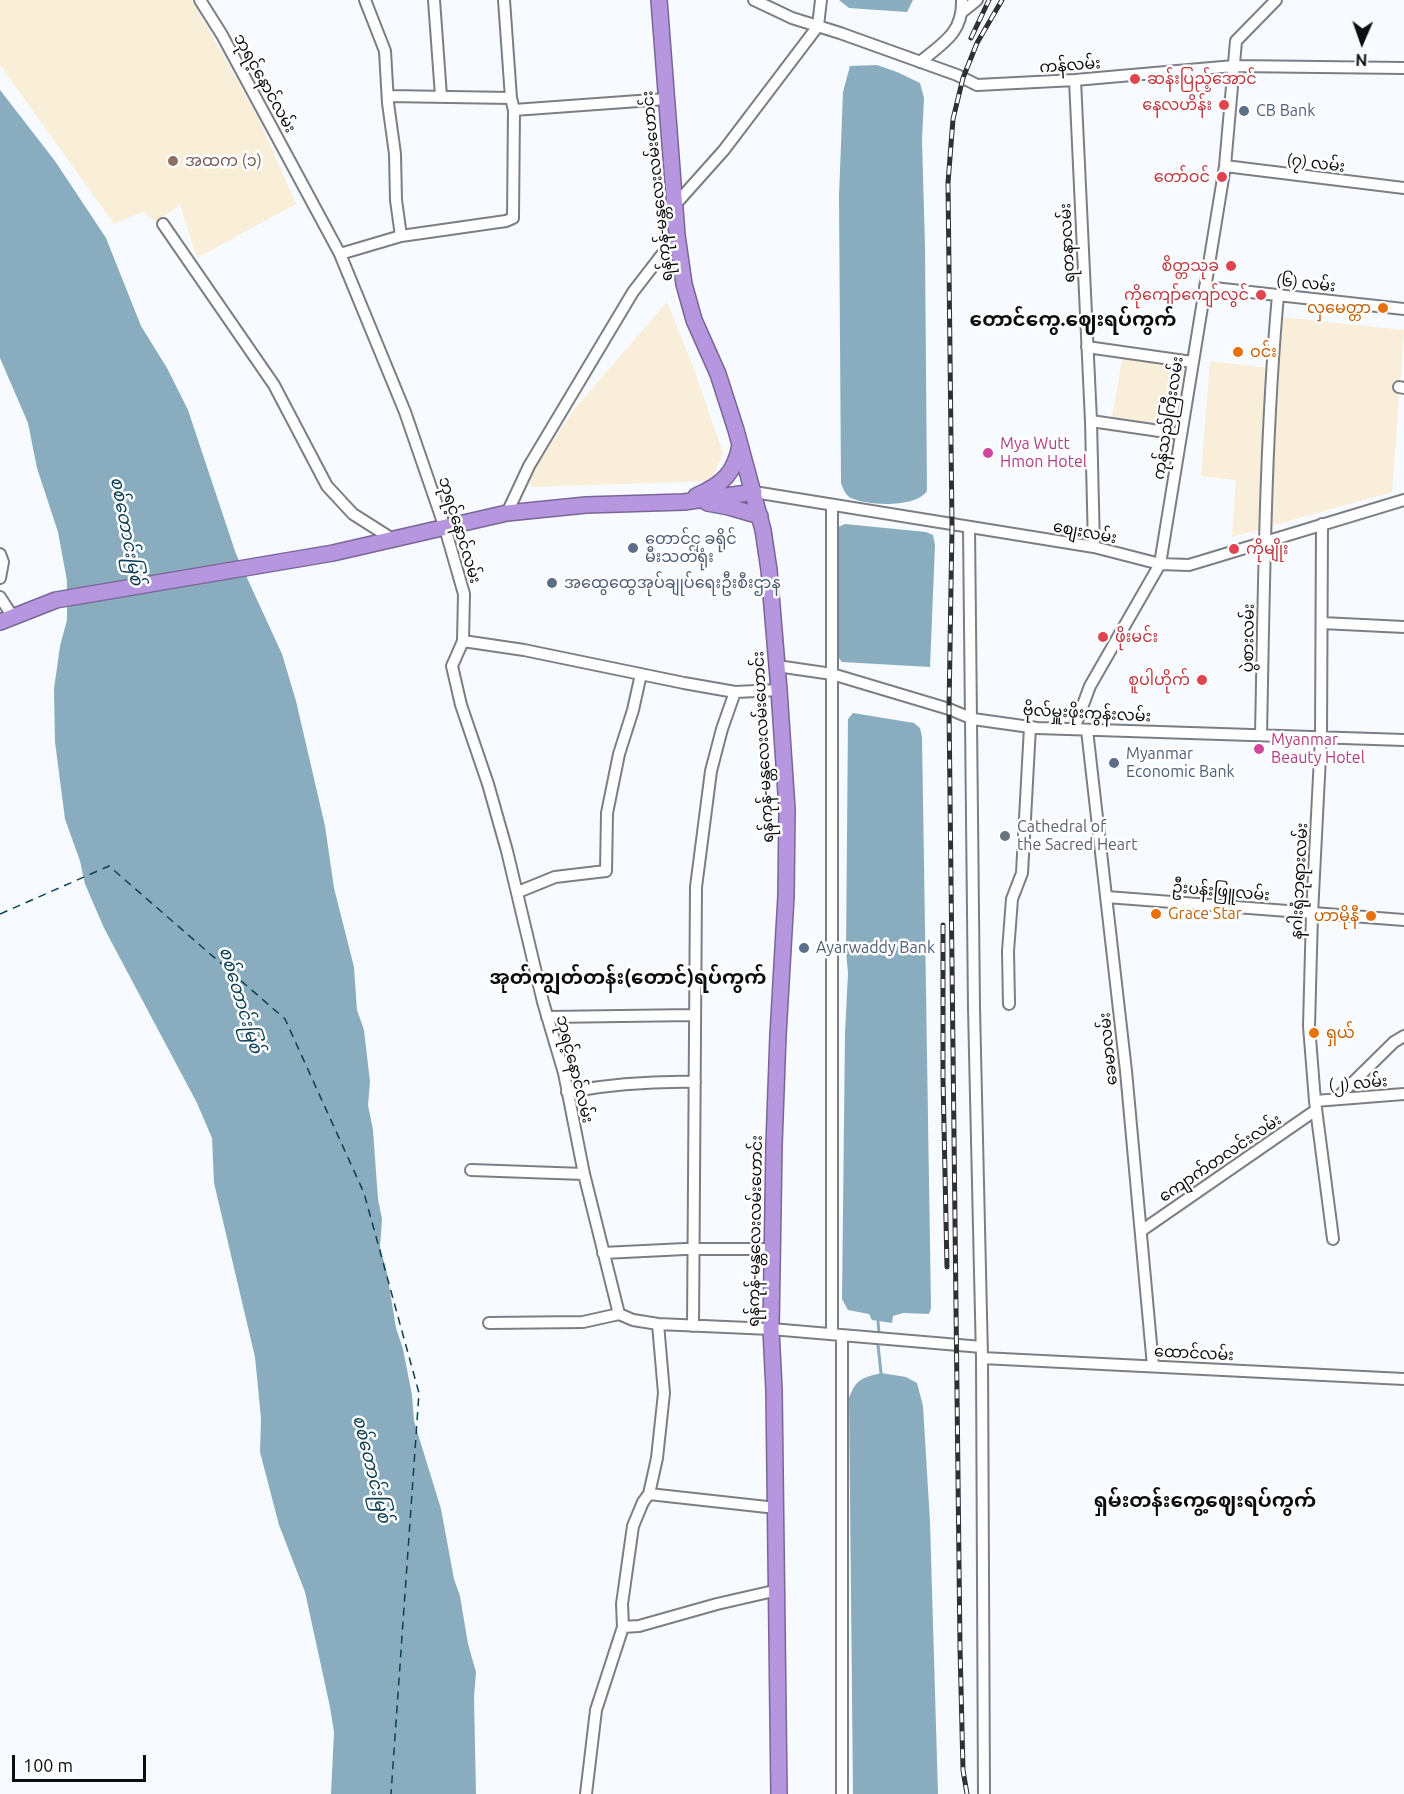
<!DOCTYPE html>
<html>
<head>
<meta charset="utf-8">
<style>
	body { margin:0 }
	#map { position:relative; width:1404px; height:1794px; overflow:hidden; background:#f7fafe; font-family:Ubuntu,sans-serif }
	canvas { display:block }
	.north { position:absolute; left:1332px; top:12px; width:60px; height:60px; -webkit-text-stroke:4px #fff; paint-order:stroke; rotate:182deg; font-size:16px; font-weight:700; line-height:24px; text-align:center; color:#0c0d0f }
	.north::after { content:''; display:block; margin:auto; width:21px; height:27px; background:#0c0d0f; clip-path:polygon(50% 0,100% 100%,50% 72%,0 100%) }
	.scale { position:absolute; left:12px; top:1755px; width:134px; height:27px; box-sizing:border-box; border:3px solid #0c0d0f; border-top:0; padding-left:8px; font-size:18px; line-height:21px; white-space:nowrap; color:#0c0d0f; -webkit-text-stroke:4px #fff; paint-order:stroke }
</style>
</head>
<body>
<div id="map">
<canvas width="1404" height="1794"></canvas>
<div class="north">N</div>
<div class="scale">100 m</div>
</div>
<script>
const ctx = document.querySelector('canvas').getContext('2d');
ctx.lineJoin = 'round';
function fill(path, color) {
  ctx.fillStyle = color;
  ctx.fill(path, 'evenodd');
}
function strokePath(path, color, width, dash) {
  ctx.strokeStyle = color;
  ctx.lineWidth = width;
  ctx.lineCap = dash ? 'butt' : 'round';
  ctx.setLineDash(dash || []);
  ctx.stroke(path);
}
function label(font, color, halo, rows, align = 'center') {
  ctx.font = font + ' Ubuntu,"Noto Sans Myanmar",sans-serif';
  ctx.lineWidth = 5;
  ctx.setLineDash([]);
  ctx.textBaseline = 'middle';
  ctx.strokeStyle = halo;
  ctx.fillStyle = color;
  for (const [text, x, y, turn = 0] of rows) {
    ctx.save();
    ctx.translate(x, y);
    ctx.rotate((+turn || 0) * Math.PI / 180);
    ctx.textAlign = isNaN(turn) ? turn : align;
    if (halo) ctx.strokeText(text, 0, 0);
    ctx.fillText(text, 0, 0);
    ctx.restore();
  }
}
fill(new Path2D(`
	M667 302 694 369 723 453 711 481 531 487 529 477 575 408Z
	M1272 316 1404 330 1392 492 1232 537 1236 480 1201 476 1210 361 1268 368Z
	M1123 355 1184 365 1174 428 1112 417Z`), '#f9eed9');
fill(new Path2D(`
	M0 0H192L258 117 296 204 197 258 180 205 156 222 143 212 114 224 0 65Z`), '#f9efd9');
fill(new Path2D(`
	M839 0H913L907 12 849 8Z
	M877 65 897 72 920 83 924 98 922 140 925 247 927 491C915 508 869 506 851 498 845 495 843 488 841 483L839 196 843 92 850 66Z
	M0 90 55 161 106 238 141 326 167 368 188 410 236 554 282 654 296 701 325 826 334 888 354 967 357 1010 364 1030 370 1082 368 1105 373 1130 378 1199 382 1219 380 1247 387 1273 396 1328 403 1349 412 1395 414 1421 441 1509 454 1579 460 1596 468 1644 476 1672 474 1697 476 1794H331L334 1732 330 1707 305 1592 279 1525 260 1452 261 1418 255 1357 214 1183 212 1138 197 1103 104 928 85 884 80 861 65 819 55 742 54 689 60 646 67 620V581L58 532 37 468 28 423 0 358Z
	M845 524 926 532 933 535 935 545 930 667 842 662 838 657 834 537 836 528Z
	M853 713 914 723 920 728 922 737 931 1308 929 1314 903 1313 893 1316 892 1323 872 1320 869 1314 848 1310 842 1299 845 1033 848 973 846 952 848 719Z
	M881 1373 906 1377 917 1383 923 1406 930 1522 938 1794H853L849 1398C856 1379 862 1378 881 1373Z`), '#89adbe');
strokePath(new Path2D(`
	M878 1321 879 1333
	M878 1345 881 1373`), '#89adbe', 3);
strokePath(new Path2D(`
	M0 914 109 866 285 1019 364 1193 419 1393 391 1794`), '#0d4054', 1.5, [8, 6]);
const minor = new Path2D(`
	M200 0 222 35 340 254 405 412 445 528 464 594 463 641 452 666 461 705 488 784 507 851 543 1002 564 1073 584 1174 619 1314
	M365 0 385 51 388 103 395 154 396 200 401 236
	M434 0 441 96
	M754 0 792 18 840 33 957 75 977 85 1075 80 1234 66 1404 68
	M962 12 977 0
	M920 62C943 43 963 33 962 0
	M1075 80 1091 421 1094 547
	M388 96 511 98
	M514 110 666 99
	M1225 166 1404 188
	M674 206 724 150 818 26 821 0
	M163 224 274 385 327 486 353 514 394 540
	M340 254 401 236 506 221 513 218 514 110 511 98 504 0
	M1205 287 1404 309
	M1087 347 1192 362
	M1399 387 1404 388
	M1091 421 1180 434
	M754 492 1094 547 1160 564 1189 565 1404 500
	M507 513 529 466 633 292 677 235
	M1322 524 1321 737 1312 914 1309 1026 1315 1101 1333 1239
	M969 528 974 1008 982 1358 984 1794
	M0 554 3 562 0 578
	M0 597 13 617
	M1322 623 1404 627
	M463 641 524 650 684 683 735 692 779 690
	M777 666 832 674 949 709 973 719 1037 728 1404 740
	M1074 729 1090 686 1160 564 1225 166 1236 41 1276 0
	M1087 730 1126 1071 1153 1366
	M1261 735C1264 588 1265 441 1278 295
	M518 892 555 877 606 871 607 813 619 754 633 710 641 674
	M1107 897 1404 920
	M1009 1004 1008 951 1012 899 1022 873 1030 727
	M547 1017 695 1015
	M567 1092C613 1084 649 1081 695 1082
	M1336 1099 1394 1042 1404 1036
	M1315 1101 1404 1094
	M471 1170 584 1174
	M1141 1231 1316 1110
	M603 1253 685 1249H773
	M489 1323 583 1322 619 1314 633 1320 658 1324 771 1329 982 1347
	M693 1326 696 887 711 771 722 729 735 692
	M832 1334V506
	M982 1358 1404 1379
	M649 1494 776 1508
	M623 1627 639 1626 717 1604 778 1590
	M586 1794 596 1710 623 1627 622 1604 633 1526 643 1502 649 1494 657 1458 664 1393 658 1324
	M842 1794V1335`);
const highway = new Path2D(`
	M659 0 677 235 684 284 694 320 718 374 736 430 763 530 769 570 779 690 787 809 786 896 778 1035 774 1145 771 1329 774 1390 779 1794
	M696 496C722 485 735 473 740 445
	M707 503 729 507 760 516
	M0 622 56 600 333 553 507 513 586 505 684 502 754 492`);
strokePath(minor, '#7b7f85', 14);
strokePath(highway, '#7a6696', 18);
strokePath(minor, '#fff', 10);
strokePath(highway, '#b696df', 15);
const rail = new Path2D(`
	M971 38 989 0
	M943 925V1079L947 1267
	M967 1794 963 1770 960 1647 949 709 952 526 948 183 953 119 963 78 977 43 1002 0`);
strokePath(rail, '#2e3032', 5);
strokePath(rail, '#fff', 3, [9]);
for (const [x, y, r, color] of [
	[1135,79,6,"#e0444e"],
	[1224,105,6,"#e0444e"],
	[1244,111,6,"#5c6f8a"],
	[173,161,6,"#8d6e63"],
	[1222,177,6,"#e0444e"],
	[1231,266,6,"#e0444e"],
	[1261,295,6,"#e0444e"],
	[1383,308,6,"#e8710a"],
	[1238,352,6,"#e8710a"],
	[988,453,6,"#d1479c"],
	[633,548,6,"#5c6f8a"],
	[1234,549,6,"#e0444e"],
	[552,583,6,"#5c6f8a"],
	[1103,637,6,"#e0444e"],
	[1202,680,6,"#e0444e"],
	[1259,749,6,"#d1479c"],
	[1114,763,6,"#5c6f8a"],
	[1005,836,6,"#6b7280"],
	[1156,914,6,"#e8710a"],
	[1371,916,6,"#e8710a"],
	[804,948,6,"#5c6f8a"],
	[1314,1033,6,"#e8710a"]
]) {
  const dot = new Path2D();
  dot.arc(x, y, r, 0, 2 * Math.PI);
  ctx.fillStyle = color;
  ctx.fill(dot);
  strokePath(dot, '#fff', 2);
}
label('16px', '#0c0d0f', '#fff', [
	["ကန်လမ်း",1070,65,-4],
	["ဘုရင့်နောင်လမ်း",265,83,61],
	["(၇) လမ်း",1316,163,7],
	["ရန်ကုန်-မန္တလေးလမ်းဟောင်း",657,186,-96],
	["ရတနာလမ်း",1067,243,-93],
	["(၆) လမ်း",1306,283,6],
	["ကုန်သည်ကြီးလမ်း",1168,418,-81],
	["ဘုရင့်နောင်လမ်း",460,530,73],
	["စျေးလမ်း",1085,532,11],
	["ပွဲစားလမ်း",1248,638,-89],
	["ဗိုလ်မှူးဖိုးကွန်းလမ်း",1087,713,3],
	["ရန်ကုန်-မန္တလေးလမ်းဟောင်း",763,747,-93],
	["နဂါးရုံဘုရားလမ်း",1299,881,-87],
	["ဦးပန်းဖြူလမ်း",1221,891,5],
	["ခေမာလမ်း",1108,1049,-96],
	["ဘုရင့်နောင်လမ်း",575,1069,76],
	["(၂) လမ်း",1358,1083,-4],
	["ကျောက်တလင်းလမ်း",1220,1158,-34],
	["ရန်ကုန်-မန္တလေးလမ်းဟောင်း",755,1231,-89],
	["ထောင်လမ်း",1194,1353,3]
]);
label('16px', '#be3a42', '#fff', [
	["ဆန်းပြည့်အောင်",1147,79,"left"],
	["နေလဟိန်း",1212,105],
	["တော်ဝင်",1210,177],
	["စိတ္တသုခ",1219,266],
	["ကိုကျော်ကျော်လွင်",1249,295],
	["ကိုမျိုး",1246,549,"left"],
	["ဖိုးမင်း",1115,637,"left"],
	["စူပါဟိုက်",1190,680]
], 'right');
label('16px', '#4e5e75', '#fff', [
	["CB Bank",1256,111],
	["တောင်ငူ ခရိုင်",645,539],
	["မီးသတ်ရုံး",645,557],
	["အထွေထွေအုပ်ချုပ်ရေးဦးစီးဌာန",564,583],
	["Myanmar",1126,754],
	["Economic Bank",1126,772],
	["Ayarwaddy Bank",816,948]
], 'left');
label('16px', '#785e54', '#fff', [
	["အထက (၁)",185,161]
], 'left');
label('16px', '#c56008', '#fff', [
	["လှမေတ္တာ",1371,308,"right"],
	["ဝင်း",1250,352],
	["Grace Star",1168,914],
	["ဟာမိုနီ",1359,916,"right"],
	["ရှယ်",1326,1033]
], 'left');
label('16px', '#b23c85', '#fff', [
	["Mya Wutt",1000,444],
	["Hmon Hotel",1000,462],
	["Myanmar",1271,740],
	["Beauty Hotel",1271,758]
], 'left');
label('16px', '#5b616d', '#fff', [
	["Cathedral of",1017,827],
	["the Sacred Heart",1017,845]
], 'left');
label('italic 18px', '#0d4054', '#fff', [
	["စစ်တောင်းမြစ်",127,531,79],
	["စစ်တောင်းမြစ်",241,1000,73],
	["စစ်တောင်းမြစ်",372,1469,76]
]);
label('bold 20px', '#0c0d0f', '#fff', [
	["တောင်ကွေ.ဈေးရပ်ကွက်",1073,319],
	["အုတ်ကျွတ်တန်း(တောင်)ရပ်ကွက်",628,977],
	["ရှမ်းတန်းကွေ့ဈေးရပ်ကွက်",1205,1500]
]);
</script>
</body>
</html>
